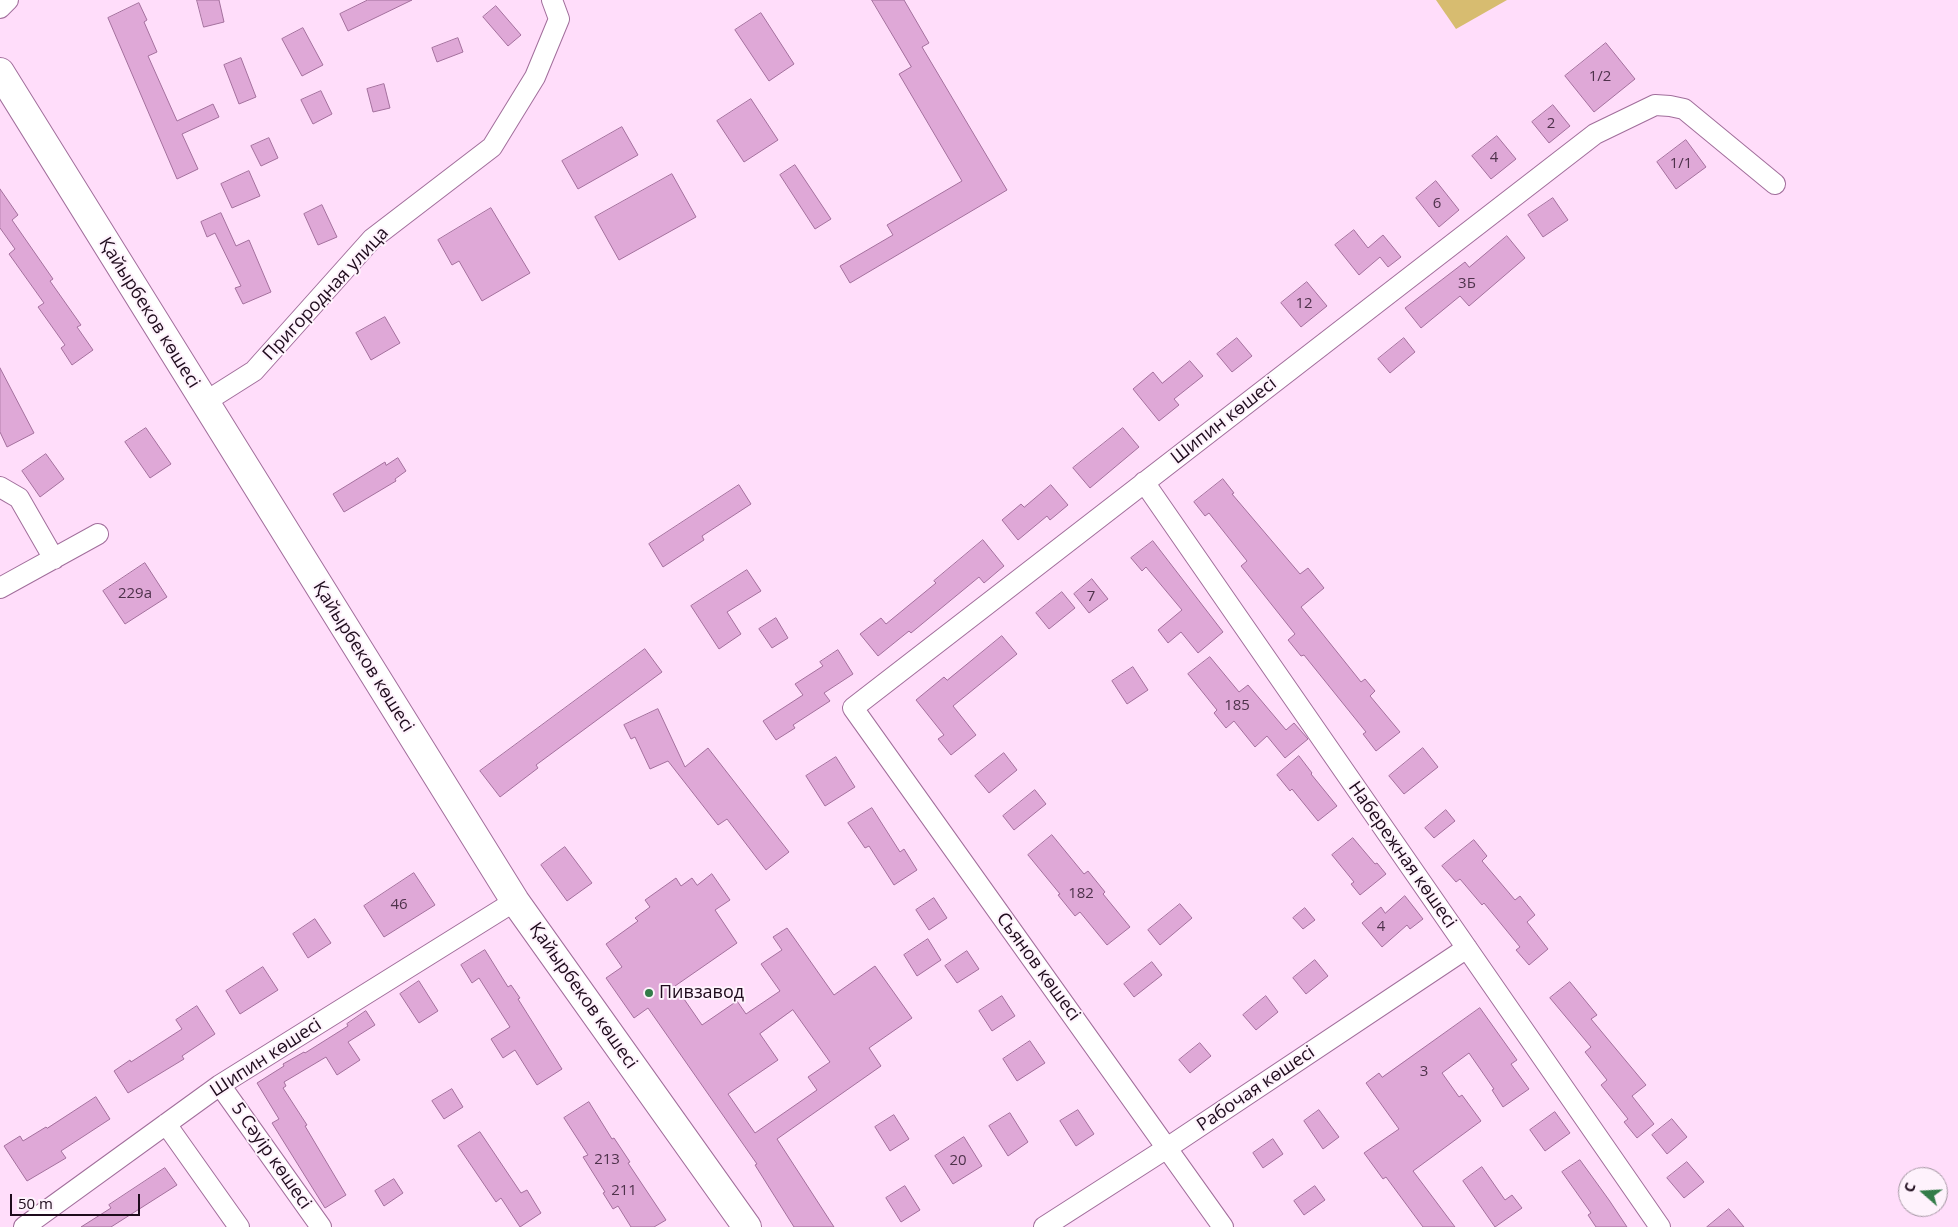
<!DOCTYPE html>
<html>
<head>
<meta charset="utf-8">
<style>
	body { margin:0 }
	#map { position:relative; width:1958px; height:1227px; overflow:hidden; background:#ffddfa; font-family:"Open Sans",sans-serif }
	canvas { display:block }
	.north { position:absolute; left:1898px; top:1167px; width:50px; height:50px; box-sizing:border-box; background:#fef2fc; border:1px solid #a496a2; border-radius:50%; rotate:289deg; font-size:14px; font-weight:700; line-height:20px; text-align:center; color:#1e0b1c }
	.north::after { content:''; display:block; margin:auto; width:18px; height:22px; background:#337c49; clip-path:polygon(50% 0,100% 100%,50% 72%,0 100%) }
	.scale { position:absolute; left:10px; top:1194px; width:130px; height:22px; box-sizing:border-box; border:2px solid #1e0b1c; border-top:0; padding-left:6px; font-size:15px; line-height:18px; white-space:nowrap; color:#1e0b1c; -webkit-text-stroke:4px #fef2fc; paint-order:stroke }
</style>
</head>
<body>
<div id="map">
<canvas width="1958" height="1227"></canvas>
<div class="north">С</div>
<div class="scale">50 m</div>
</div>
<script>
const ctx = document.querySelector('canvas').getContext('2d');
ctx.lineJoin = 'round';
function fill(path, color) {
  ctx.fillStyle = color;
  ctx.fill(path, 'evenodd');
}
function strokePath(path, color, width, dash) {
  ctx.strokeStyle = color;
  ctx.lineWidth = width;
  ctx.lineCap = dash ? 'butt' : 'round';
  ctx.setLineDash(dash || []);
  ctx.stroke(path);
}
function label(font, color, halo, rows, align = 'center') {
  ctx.font = font + ' "Open Sans",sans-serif';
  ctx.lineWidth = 4;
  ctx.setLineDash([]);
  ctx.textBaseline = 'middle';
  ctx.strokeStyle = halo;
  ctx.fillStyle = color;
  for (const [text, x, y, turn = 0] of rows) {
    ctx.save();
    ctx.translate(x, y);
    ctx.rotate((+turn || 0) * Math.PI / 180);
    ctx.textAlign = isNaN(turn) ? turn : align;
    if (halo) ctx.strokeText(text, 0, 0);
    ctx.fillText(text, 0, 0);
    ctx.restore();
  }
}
fill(new Path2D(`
	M1436 0H1507L1456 29Z`), '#d7bc70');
const building = new Path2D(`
	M197 0H219L224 22 204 27Z
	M368 0H412L348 31 340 14Z
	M872 0H904L929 43 922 47 1007 190 850 283 840 266 893 235 887 225 962 181 899 74 911 67Z
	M139 3 147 20 144 22 157 52 148 56 177 121 213 104 219 117 182 134 198 169 177 179 108 18Z
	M496 6 521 35 508 46 483 17Z
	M761 13 794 64 769 81 735 30Z
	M303 28 323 65 302 76 282 39Z
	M458 38 463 52 437 62 432 48Z
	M1606 43 1635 79 1594 112 1565 76Z
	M241 58 256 97 239 104 224 65Z
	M384 84 390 108 373 112 367 89Z
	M321 91 332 114 313 124 301 100Z
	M751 99 778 140 744 162 717 121Z
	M1553 105 1570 126 1549 143 1532 122Z
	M622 127 638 155 578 189 562 161Z
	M1497 136 1516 159 1491 179 1472 156Z
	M269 138 278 158 261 166 251 146Z
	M1686 140 1706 167 1676 189 1657 162Z
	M795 165 831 219 815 229 780 175Z
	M249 171 260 196 232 208 221 184Z
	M672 174 696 217 619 260 595 217Z
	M1436 181 1459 210 1439 227 1416 198Z
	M0 189 18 215 12 220 53 279 50 281 81 325 77 327 93 350 72 365 61 348 65 345 38 307 44 303 9 254 15 249 0 228Z
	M1553 198 1568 220 1543 237 1528 215Z
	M322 205 337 237 318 245 304 214Z
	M491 208 530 273 482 301 459 261 452 265 438 240Z
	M221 213 236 246 249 240 271 292 243 304 235 288 241 286 215 233 207 237 201 222Z
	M1354 230 1368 248 1383 235 1401 257 1388 267 1380 257 1359 275 1335 245Z
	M1507 236 1525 258 1469 306 1460 296 1421 328 1405 308 1465 262 1469 267Z
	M1307 282 1327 306 1301 327 1281 303Z
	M385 317 400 343 371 360 356 333Z
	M1237 338 1252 356 1232 372 1217 354Z
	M1404 338 1415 352 1390 373 1378 359Z
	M1190 361 1203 376 1174 399 1179 405 1159 421 1133 389 1153 372 1162 383Z
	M0 368 34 433 7 447 0 432Z
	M146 428 171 464 150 478 125 442Z
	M1123 428 1139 447 1090 488 1073 468Z
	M46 454 64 479 40 497 22 471Z
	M398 458 406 471 395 479 396 481 344 512 333 494 385 462 386 465Z
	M1223 479 1234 493 1232 494 1300 574 1308 568 1324 588 1301 607 1361 682 1365 679 1375 691 1370 696 1400 732 1376 751 1363 734 1366 732 1304 655 1301 656 1288 640 1295 634 1241 566 1247 561 1209 513 1205 516 1194 502Z
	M739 485 751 504 702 536 704 540 663 567 649 544Z
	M1051 485 1068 505 1050 520 1047 516 1018 540 1002 520 1021 504 1024 507Z
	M983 540 1004 566 984 583 979 577 911 633 909 631 878 656 860 634 881 618 886 624 936 583 934 581Z
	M1153 541 1223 632 1198 653 1181 632 1168 643 1158 630 1182 610 1146 567 1142 571 1131 558Z
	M145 563 167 597 125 624 103 591Z
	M747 570 761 591 727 612 741 634 719 649 691 606Z
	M1092 579 1108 599 1089 613 1074 594Z
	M1062 592 1075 608 1049 629 1036 613Z
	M776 618 788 638 772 648 759 629Z
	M1002 636 1017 654 953 706 976 735 951 755 938 739 944 735 916 700 944 677 947 680Z
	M645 649 662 672 536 765 538 768 500 797 480 771Z
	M838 650 853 674 824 693 830 701 793 725 795 728 776 740 763 721 803 695 795 684 823 666 820 662Z
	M1210 657 1239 692 1248 685 1286 730 1294 723 1308 739 1285 758 1267 736 1255 747 1234 721 1226 728 1214 713 1217 710 1188 674Z
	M1133 667 1148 690 1127 704 1112 681Z
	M658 709 685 767 708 748 789 852 766 870 727 819 718 825 668 761 650 769 635 737 631 739 624 725Z
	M1423 748 1438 767 1404 794 1389 776Z
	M1004 753 1017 770 989 793 975 776Z
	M1299 756 1312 773 1311 774 1337 806 1318 821 1292 789 1290 791 1277 775Z
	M836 757 855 787 825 806 806 776Z
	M1035 790 1046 804 1014 830 1003 816Z
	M872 808 900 852 904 849 917 870 894 885 869 846 865 848 848 823Z
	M1446 810 1455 821 1434 838 1425 828Z
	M1052 835 1084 874 1088 871 1105 892 1103 894 1130 927 1107 945 1080 912 1075 916 1058 895 1060 894 1028 855Z
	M1353 838 1375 864 1377 863 1386 874 1360 895 1351 884 1354 882 1332 855Z
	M1474 840 1487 856 1482 861 1515 900 1520 896 1535 915 1527 922 1548 949 1529 965 1516 950 1520 947 1484 903 1482 905 1460 879 1456 882 1442 866Z
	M565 847 592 883 567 901 541 865Z
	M414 873 435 905 384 937 364 906Z
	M712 874 730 900 715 910 737 943 675 986 702 1025 737 1001 746 1014 780 991 761 964 782 950 773 937 787 928 834 995 875 966 912 1018 869 1048 881 1066 777 1139 834 1227H794L755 1165 757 1164 648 1008 634 1018 606 978 622 967 606 944 638 921 635 918 650 907 645 900 676 878 681 886 692 878 697 885ZM793 1010 830 1062 808 1077 817 1090 755 1133 728 1094 778 1060 760 1034Z
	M1405 896 1423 919 1410 929 1407 925 1382 947 1362 923 1381 907 1385 913Z
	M934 898 947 918 929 930 916 910Z
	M1180 904 1192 918 1160 945 1148 930Z
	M1305 908 1315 920 1303 929 1293 918Z
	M315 919 331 943 308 958 293 934Z
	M928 939 941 960 917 976 904 955Z
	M485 950 508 987 511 985 520 998 518 999 562 1069 537 1085 515 1050 503 1058 491 1039 510 1027 479 978 472 983 461 965Z
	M967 951 979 969 957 983 945 966Z
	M1315 960 1328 976 1306 994 1293 978Z
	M1152 962 1162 975 1134 997 1124 984Z
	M263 967 278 990 240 1014 226 991Z
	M419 981 438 1011 419 1023 400 994Z
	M1570 982 1597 1015 1591 1019 1646 1085 1632 1096 1654 1124 1637 1138 1624 1122 1628 1119 1601 1085 1607 1080 1585 1052 1591 1047 1550 998Z
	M1002 996 1015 1016 992 1031 979 1011Z
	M1266 996 1278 1012 1256 1030 1243 1015Z
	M197 1006 215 1034 182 1056 184 1059 128 1093 114 1071 130 1060 131 1062 182 1029 176 1020Z
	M1480 1008 1517 1060 1511 1064 1529 1089 1503 1107 1492 1090 1494 1089 1469 1053 1442 1073 1459 1097 1462 1095 1481 1121 1413 1171 1455 1227H1423L1386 1177 1383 1179 1364 1153 1399 1129 1366 1083 1379 1073 1382 1077Z
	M366 1011 375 1025 348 1042 360 1060 337 1075 326 1057 284 1082 286 1086 283 1088 307 1125 305 1126 346 1195 325 1208 272 1123 279 1119 257 1083 284 1066 283 1064 304 1052 305 1053 348 1026 347 1024Z
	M1030 1041 1045 1063 1017 1081 1003 1059Z
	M1200 1043 1211 1056 1190 1073 1179 1060Z
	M452 1089 463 1107 444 1119 432 1101Z
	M96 1097 110 1119 61 1151 66 1158 27 1181 4 1146 20 1136 23 1141 46 1127 47 1128Z
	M589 1102 612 1139 614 1138 630 1162 628 1163 666 1220 654 1227H631L618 1206 613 1209 603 1193 605 1192 583 1157 588 1155 564 1118Z
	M1078 1110 1094 1134 1076 1146 1060 1121Z
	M1319 1110 1339 1137 1323 1149 1304 1121Z
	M1555 1112 1570 1133 1545 1151 1530 1130Z
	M1010 1113 1028 1142 1008 1156 989 1126Z
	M894 1115 909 1139 890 1151 875 1127Z
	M1672 1119 1687 1137 1667 1154 1652 1135Z
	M480 1132 521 1193 527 1190 541 1213 520 1227 501 1198 496 1202 458 1146Z
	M964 1137 982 1166 953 1184 935 1156Z
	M1273 1139 1283 1154 1263 1168 1253 1153Z
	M1580 1160 1609 1200 1627 1227H1596L1588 1215 1591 1213 1562 1172Z
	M1687 1162 1704 1182 1684 1198 1667 1178Z
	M1482 1167 1505 1200 1512 1195 1522 1208 1495 1227 1463 1181Z
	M165 1168 177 1185 111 1227H81L111 1208 109 1205Z
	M394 1179 403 1193 384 1206 375 1191Z
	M905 1186 920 1210 901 1222 886 1198Z
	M1315 1186 1325 1200 1304 1215 1294 1201Z
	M1729 1209 1744 1227H1707Z`);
fill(building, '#dfa8d7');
strokePath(building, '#a4709d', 1);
const minor = new Path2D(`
	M0 8 8 0
	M205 402 254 371 372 239 492 147 535 77 559 19 552 0
	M1144 482 1660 1227
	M0 487 19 498 54 559
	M0 588 98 534
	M220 1085 321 1227
	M166 1124 239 1227
	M24 1227 220 1085 515 901
	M1044 1227 1167 1148 1467 948
	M1223 1227 853 708 1595 134 1655 105 1670 106 1684 109 1775 184`);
const secondary = new Path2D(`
	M0 72 515 901 747 1227`);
strokePath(minor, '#a16e9b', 22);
strokePath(secondary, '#a16e9b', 30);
strokePath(minor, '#fff', 20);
strokePath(secondary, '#fff', 28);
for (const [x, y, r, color] of [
	[649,993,5,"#337c49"]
]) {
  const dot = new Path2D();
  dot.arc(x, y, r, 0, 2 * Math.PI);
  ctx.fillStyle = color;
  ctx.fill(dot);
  strokePath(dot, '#fef2fc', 2);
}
label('15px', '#4e324b', null, [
	["1/2",1600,77],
	["2",1551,124],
	["4",1494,158],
	["1/1",1681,164],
	["6",1437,204],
	["3Б",1467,284],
	["12",1304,304],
	["229а",135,594],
	["7",1091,597],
	["185",1237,706],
	["182",1081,894],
	["46",399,905],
	["4",1381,927],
	["3",1424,1072],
	["213",607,1160],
	["20",958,1161],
	["211",624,1191]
]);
label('18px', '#1e0b1c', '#fef2fc', [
	["Пригородная улица",326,294,-47],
	["Қайырбеков көшесі",149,313,58],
	["Шипин көшесі",1224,421,-38],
	["Қайырбеков көшесі",363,657,58],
	["Набережная көшесі",1402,855,55],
	["Сьянов көшесі",1038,967,54],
	["Қайырбеков көшесі",583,996,55],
	["Шипин көшесі",266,1058,-33],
	["Рабочая көшесі",1256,1089,-34],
	["5 Сәуір көшесі",271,1156,55]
]);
label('18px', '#1e0b1c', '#fef2fc', [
	["Пивзавод",659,993]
], 'left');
</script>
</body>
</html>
